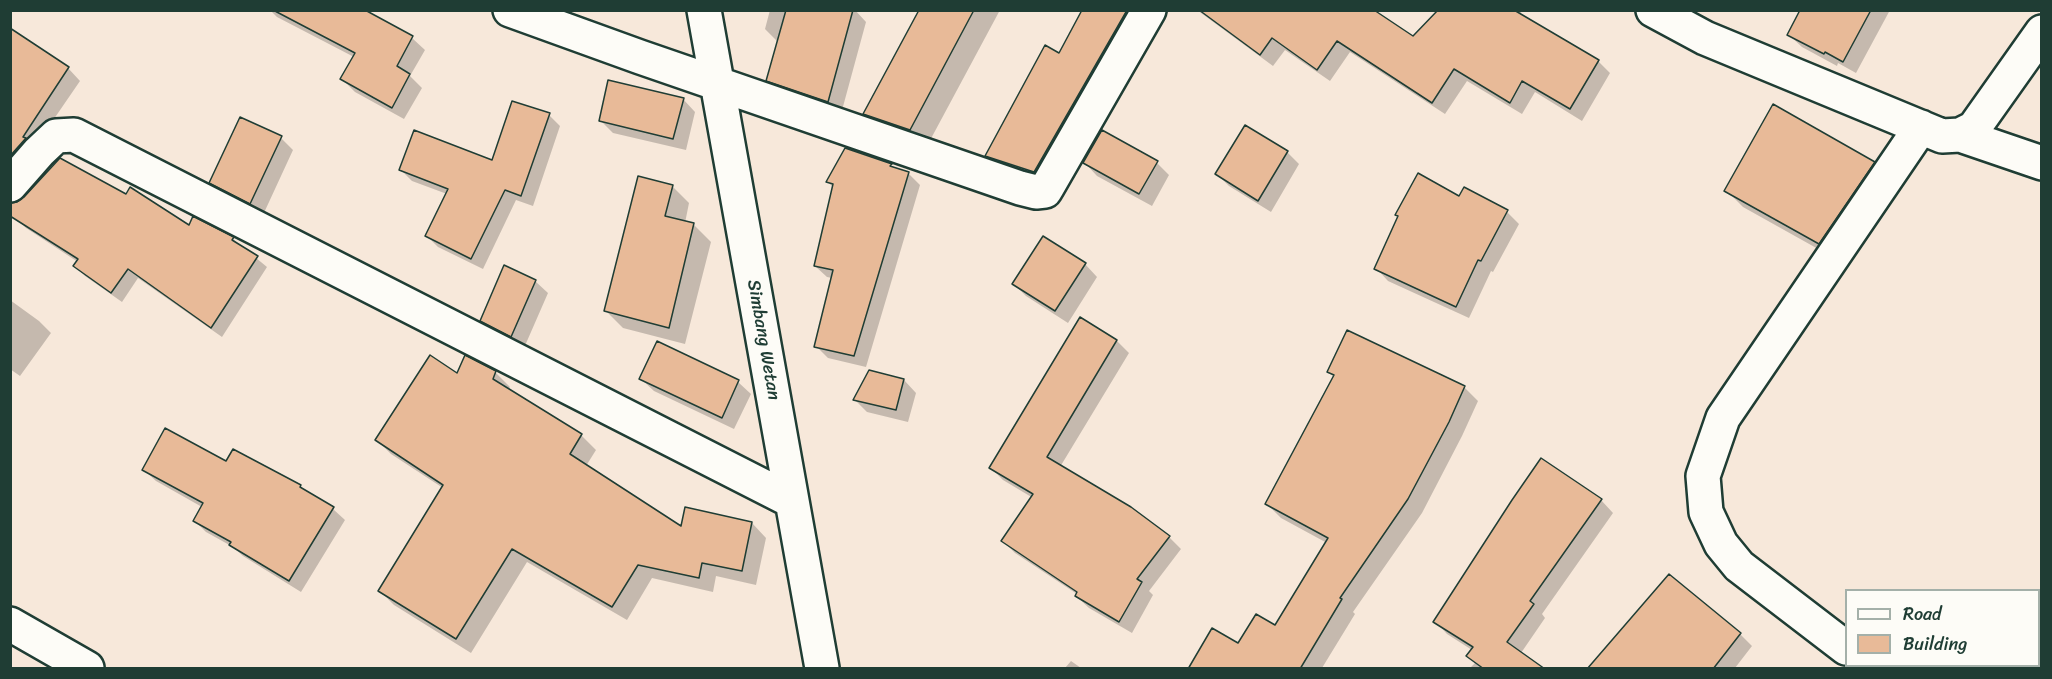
<!DOCTYPE html>
<html>
<head>
<meta charset="utf-8">
<style>
	body { margin:0 }
	#map { position:relative; width:2052px; height:679px; overflow:hidden; background:#f7e8da; font-family:Sriracha,sans-serif }
	canvas { display:block }
	.frame { position:absolute; inset:0; border:12px solid #1f3d34; pointer-events:none }
	.legend { position:absolute; left:1845px; top:589px; width:195px; height:78px; box-sizing:border-box; background:#fdfcf7; border:2px solid #a4b0a9; margin:0; padding:8px 10px; list-style:none; font-size:18px; color:#1f3d34 }
	.legend li { display:flex; align-items:center; gap:12px; height:30px }
	.legend b { width:30px; border:2px solid #a4b0a9 }
</style>
</head>
<body>
<div id="map">
<canvas width="2052" height="679"></canvas>
<div class="frame"></div>
<ul class="legend">
<li><b style="height:8px;background:#fdfcf7"></b>Road</li>
<li><b style="height:16px;background:#e8ba98"></b>Building</li>
</ul>
</div>
<script>
const ctx = document.querySelector('canvas').getContext('2d');
ctx.lineJoin = 'round';
function fill(path, color) {
  ctx.fillStyle = color;
  ctx.fill(path, 'evenodd');
}
function strokePath(path, color, width, dash) {
  ctx.strokeStyle = color;
  ctx.lineWidth = width;
  ctx.lineCap = dash ? 'butt' : 'round';
  ctx.setLineDash(dash || []);
  ctx.stroke(path);
}
function label(font, color, halo, rows, align = 'center') {
  ctx.font = font + ' Sriracha,sans-serif';
  ctx.lineWidth = 4.5;
  ctx.setLineDash([]);
  ctx.textBaseline = 'middle';
  ctx.strokeStyle = halo;
  ctx.fillStyle = color;
  for (const [text, x, y, turn = 0] of rows) {
    ctx.save();
    ctx.translate(x, y);
    ctx.rotate((+turn || 0) * Math.PI / 180);
    ctx.textAlign = isNaN(turn) ? turn : align;
    if (halo) ctx.strokeText(text, 0, 0);
    ctx.fillText(text, 0, 0);
    ctx.restore();
  }
}
fill(new Path2D(`
	M270 10H362L412 38 425 50 410 76 422 88 404 119 355 92 342 79 354 57 277 17Z
	M770 10H855L866 22 841 114 780 93 768 80 778 42 765 29Z
	M921 10H1000L927 146 882 131 865 114Z
	M1084 10H1157L1051 188 1004 173 987 156 1060 55Z
	M1197 10H1346L1414 38 1441 10H1523L1519 15 1598 61 1610 73 1582 121 1535 92 1522 114 1467 81 1445 114 1350 52 1330 81 1285 50 1273 66Z
	M1802 10H1890L1856 73 1838 63 1837 66 1802 47 1789 35Z
	M10 30 68 68 80 81 10 183Z
	M683 99 695 112 686 150 613 133 600 120Z
	M549 115 560 126 533 206 516 200 483 269 438 247 427 236 447 194 412 181 401 170 493 162Z
	M281 138 293 150 263 215 223 195 210 182Z
	M1287 152 1299 164 1271 212 1229 186 1217 174Z
	M1085 163H1157L1169 175 1152 206 1097 176Z
	M1874 163 1890 180 1836 259 1743 207 1726 190Z
	M891 165 895 169 908 173 920 185 866 367 828 358 816 346 832 278 827 277 815 266 834 188 828 182Z
	M672 186 689 203 685 223 694 225 711 242 685 344 623 328 606 311Z
	M126 196 189 227 233 239 267 267 222 337 138 278 122 302 85 276 75 266 78 262 26 228 16 218Z
	M1460 198 1507 212 1519 224 1493 272 1491 271 1469 318 1388 281 1376 268Z
	M1085 264 1097 277 1068 323 1026 296 1014 284Z
	M535 281 548 293 524 348 494 333 481 320Z
	M10 300 39 321 51 333 20 376 10 369Z
	M1081 319 1117 341 1129 353 1060 467 1131 508 1169 537 1181 549 1149 591 1153 595 1132 633 1089 608 1076 596 1077 594 1015 553 1003 541 1033 498 1003 480 991 468Z
	M495 372 510 387 508 390 581 435 596 450 586 466 682 528 752 523 766 538 756 585 716 576 713 592 652 578 627 620 527 562 471 653 394 605 380 591 443 488 391 454 377 440 457 375Z
	M1329 372 1464 387 1478 401 1462 436 1422 513 1353 612 1355 614 1322 668H1190L1275 627 1327 543 1281 518 1267 504 1334 377Z
	M641 379 738 382 751 394 734 429 654 391Z
	M904 380 916 393 908 422 867 412 855 400Z
	M226 463 300 487 306 493 333 509 345 520 301 592 243 556 233 547 206 532 195 521 202 507 156 481 144 470Z
	M1601 500 1613 513 1542 614 1545 618 1521 653 1543 668H1470L1475 663 1468 656 1472 650 1447 634 1435 621Z
	M1740 634 1752 646 1735 668H1633Z
	M1071 661 1081 668H1065Z`), '#0003');
const building = new Path2D(`
	M273 10H365L413 36 397 66 410 74 392 108 340 79 355 53Z
	M786 10H853L828 102 766 81Z
	M919 10H974L910 130 863 114Z
	M1082 10H1127L1034 172 985 156 1045 45 1059 53Z
	M1199 10H1374L1413 36 1438 10H1514L1599 60 1570 109 1522 81 1510 103 1454 69 1432 103 1337 41 1317 70 1272 38 1260 55Z
	M1800 10H1871L1843 62 1825 52 1824 54 1787 35Z
	M10 28 69 67 23 137 26 138 10 156Z
	M608 80 684 98 673 139 599 121Z
	M512 101 550 113 521 196 505 190 471 259 425 236 448 189 399 170 414 130 492 160Z
	M1773 104 1875 162 1819 244 1724 191Z
	M240 117 282 136 250 204 209 183Z
	M1245 125 1288 151 1258 201 1215 174Z
	M1102 130 1158 161 1139 194 1083 163Z
	M845 148 892 164 890 166 909 172 854 356 814 347 833 270 814 266 833 184 826 182Z
	M60 158 126 194 130 187 189 225 193 216 234 237 232 240 258 256 211 328 128 269 111 293 73 266 78 259 10 216V203L17 202 24 197Z
	M1418 173 1459 196 1464 187 1508 210 1481 261 1478 260 1456 307 1374 269 1398 216 1395 215Z
	M638 176 673 185 665 216 694 223 669 328 604 311Z
	M1043 236 1086 263 1055 311 1012 284Z
	M504 265 536 280 511 337 480 321Z
	M1080 317 1117 340 1047 457 1131 507 1170 536 1137 579 1142 582 1119 622 1075 596 1077 592 1001 541 1033 494 989 468Z
	M1347 330 1465 386 1449 422 1408 499 1340 598 1342 599 1300 669H1188L1212 628 1238 643 1256 614 1275 625 1328 538 1265 504 1334 375 1327 372Z
	M657 341 739 380 722 418 639 379Z
	M430 355 457 373 465 355 496 371 493 379 582 434 570 454 681 526 685 507 752 522 742 571 702 563 699 578 638 565 612 607 512 549 456 639 378 591 443 485 375 440Z
	M869 370 904 379 896 410 853 400Z
	M165 428 226 461 233 449 301 485 300 487 334 507 289 581 229 545 231 542 193 521 203 503 142 470Z
	M1541 458 1602 499 1530 601 1534 604 1507 642 1545 669H1484L1466 656 1473 647 1433 622 1512 500Z
	M1669 574 1741 633 1713 669H1587Z`);
fill(building, '#e8ba98');
strokePath(building, '#1f3d34', 1.5);
const minor = new Path2D(`
	M510 10 640 57 1020 188 1036 192 1045 191 1048 186 1149 10
	M704 10 822 668
	M1653 10 1705 38 1942 136 1960 135 1974 128 2042 32
	M1960 135 2042 163
	M10 185 39 152 56 136 74 135 792 501
	M10 624 87 668
	M1846 648 1739 566 1721 544 1706 512 1703 476 1723 418 1921 127
	M2038 652 2042 651
	M1870 666 1874 668
	M2017 668 2020 666`);
strokePath(minor, '#1f3d34', 38);
strokePath(minor, '#fdfcf7', 33);
label('18px', '#1f3d34', '#fdfcf7', [
	["Simbang Wetan",763,340,80]
]);
</script>
</body>
</html>
